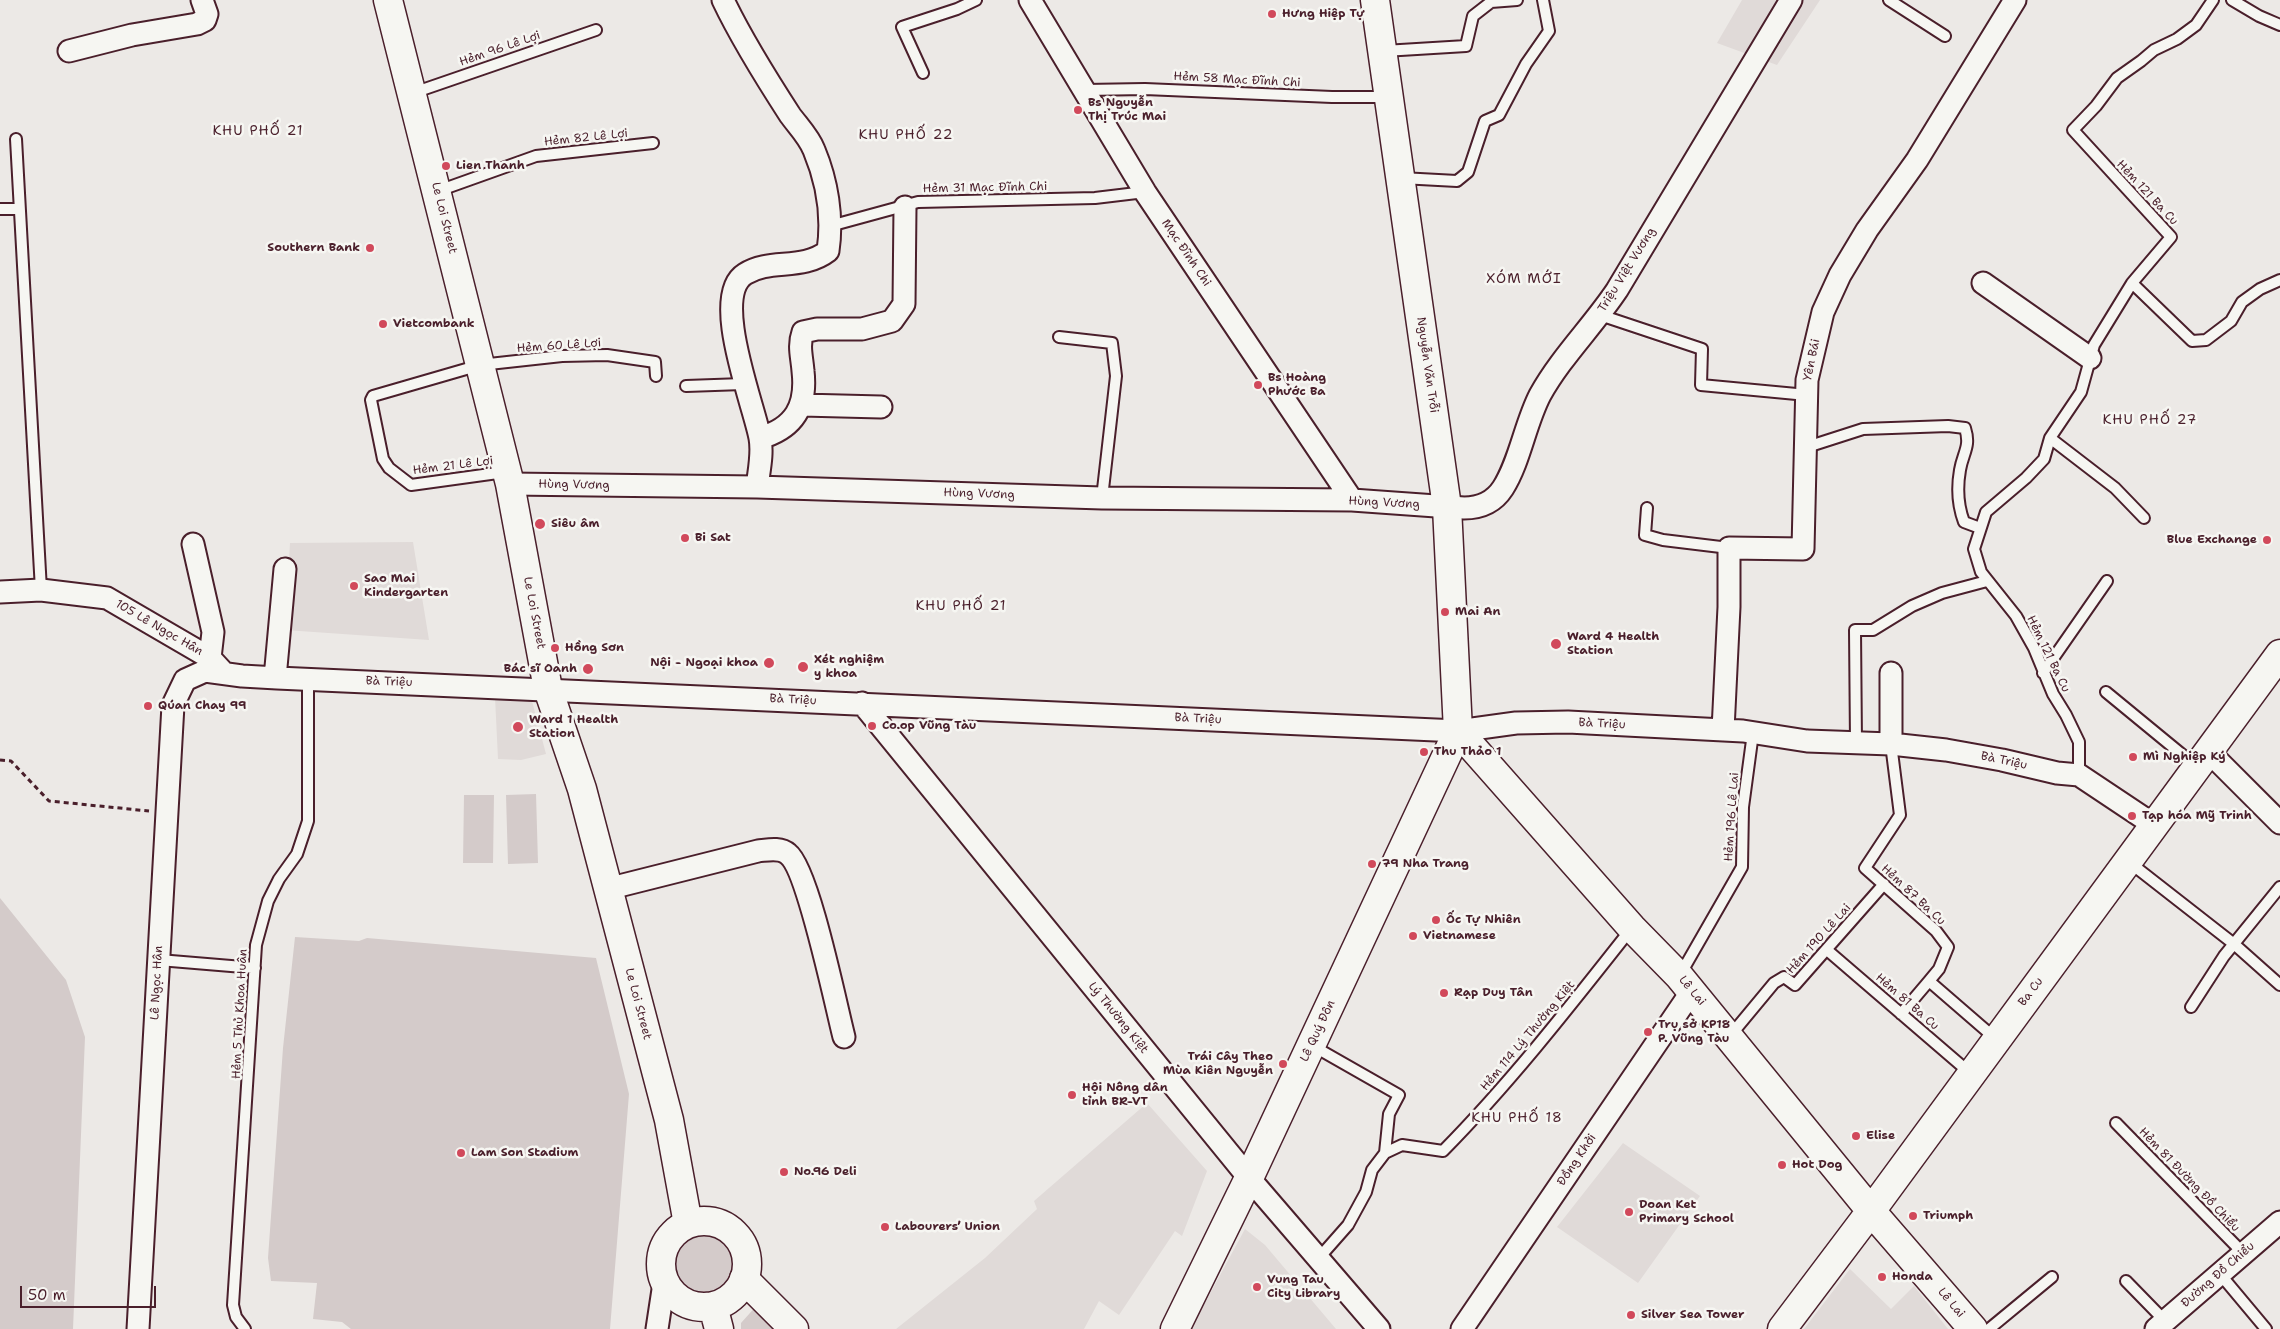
<!DOCTYPE html>
<html>
<head>
<meta charset="utf-8">
<style>
	body { margin:0 }
	#map { position:relative; width:2280px; height:1329px; overflow:hidden; background:#ece9e6; font-family:"Shantell Sans",sans-serif }
	canvas { display:block }
	.scale { position:absolute; left:20px; top:1286px; width:136px; height:22px; box-sizing:border-box; border:2px solid #4a1f2b; border-top:0; padding-left:6px; font-size:15px; line-height:18px; white-space:nowrap; color:#4a1f2b; -webkit-text-stroke:4px #f6f6f2; paint-order:stroke }
</style>
</head>
<body>
<div id="map">
<canvas width="2280" height="1329"></canvas>
<div class="scale">50 m</div>
</div>
<script>
const ctx = document.querySelector('canvas').getContext('2d');
ctx.lineJoin = 'round';
function fill(path, color) {
  ctx.fillStyle = color;
  ctx.fill(path, 'evenodd');
}
function strokePath(path, color, width, dash) {
  ctx.strokeStyle = color;
  ctx.lineWidth = width;
  ctx.lineCap = dash ? 'butt' : 'round';
  ctx.setLineDash(dash || []);
  ctx.stroke(path);
}
function label(font, color, halo, rows, align = 'center') {
  ctx.font = font + ' "Shantell Sans",sans-serif';
  ctx.lineWidth = 5;
  ctx.setLineDash([]);
  ctx.textBaseline = 'middle';
  ctx.strokeStyle = halo;
  ctx.fillStyle = color;
  for (const [text, x, y, turn = 0] of rows) {
    ctx.save();
    ctx.translate(x, y);
    ctx.rotate((+turn || 0) * Math.PI / 180);
    ctx.textAlign = isNaN(turn) ? turn : align;
    if (halo) ctx.strokeText(text, 0, 0);
    ctx.fillText(text, 0, 0);
    ctx.restore();
  }
}
fill(new Path2D(`
	M1742 0H1820L1777 65 1717 43Z
	M413 542 429 640 285 630 290 543Z
	M524 696 532 701 546 754 521 760 498 759 495 697Z
	M1147 1103 1207 1171 1182 1236 1175 1231 1119 1315 1099 1301 1084 1329H896L985 1258 1037 1209 1034 1201Z
	M1623 1143 1700 1196 1638 1283 1557 1227Z
	M1245 1229 1265 1245 1336 1329H1191Z
	M1850 1269 1891 1309 1914 1286 1948 1329H1804Z`), '#e0dad8');
fill(new Path2D(`
	M536 794 538 863 508 864 506 795Z
	M464 795H494L493 863H463Z
	M0 898 66 980 85 1037 73 1329H0Z
	M295 937 359 941 367 938 596 958 629 1094 610 1329H351L342 1322 313 1319 317 1283 271 1281 268 1258 283 1048Z
	M674 1265a30 30 0 1 1 60 0a30 30 0 1 1-60 0Z
	M758 1304 780 1329H741V1323Z`), '#d4cbca');
const lane = new Path2D(`
	M1889 0 1945 36
	M2232 0 2259 16 2280 25
	M1384 51 1466 46 1473 16 1491 2 1517 0
	M923 73 902 27 957 9 976 0
	M1085 90 1145 89 1332 97H1387
	M413 93 596 30
	M16 139 41 590
	M1401 178 1457 181 1468 172 1485 121 1499 115 1526 64 1549 31 1543 0
	M438 191 536 156 653 143
	M0 209H19
	M830 226 918 202 1095 198 1145 192
	M2132 283 2192 341 2206 340 2231 321 2242 302 2260 289 2280 280
	M1600 315 1702 349 1701 385 1807 395
	M1059 337 1112 343 1116 376 1102 498
	M686 386 743 384
	M2050 438 2115 488 2144 518
	M1807 447 1863 429 1948 426 1965 428C1971 447 1963 452 1960 470 1957 487 1958 506 1964 522L1980 528
	M505 472 411 485 389 468 383 459 371 400 373 396 480 365 562 356 607 355 655 362 656 376
	M1647 508 1645 535 1663 540 1729 548
	M2043 673 2107 581
	M2106 692 2196 766
	M1856 743 1855 630H1873L1912 606 1942 593 1987 581
	M1891 744 1900 815 1865 868 1936 931 1948 947 1939 969 1929 981 1996 1039
	M2079 775V742L2066 715 2053 694 2034 648 2016 616 1981 572 1974 549 1986 512 2026 478 2044 459 2050 438 2081 392 2094 345 2132 283 2171 237 2073 130 2096 106 2117 78 2141 61 2154 50 2177 39 2196 25 2213 0
	M2129 862 2234 944 2280 985
	M1827 950 1970 1073
	M159 960 255 968
	M1680 975 1742 867 1743 807 1753 733
	M2191 1007 2224 956 2280 887
	M1901 1014 1929 981
	M1730 1036 1774 983 1784 977 1795 985 1884 884
	M1313 1046 1399 1095 1389 1114 1385 1153
	M2116 1123 2244 1254
	M1318 1259 1348 1225 1366 1192 1372 1170 1385 1153 1402 1145 1443 1151C1511 1082 1571 1005 1631 929
	M2220 1274 2266 1329
	M2126 1281 2165 1321
	M245 1329 236 1317 233 1305 256 945 268 901 279 879 297 854 308 821V679
	M1989 1329 2052 1277`);
const street = new Path2D(`
	M723 0C742 40 766 78 790 115 798 126 809 137 814 150 827 181 833 217 828 251 802 271 770 258 745 274 710 296 754 405 760 438 763 454 759 470 757 487
	M1030 0 1145 192 1352 500
	M69 51 132 35 197 24 205 20 207 14 202 0
	M1983 283 2090 358
	M802 405 881 407
	M760 438C795 428 807 406 803 371 802 357 798 346 803 332L817 329H862L892 321 904 304 905 207
	M510 484 757 487 1102 498 1352 500 1464 508C1480 508 1494 502 1503 488 1520 461 1525 424 1540 395 1561 357 1593 326 1617 290L1791 0
	M193 544 213 632 210 658
	M0 592 41 590 107 598 210 658 223 672
	M1891 673V744
	M275 678 285 569
	M862 703 1249 1178 1379 1329
	M1723 730 1729 607V548L1803 549 1807 380 1823 312 1840 275 1867 230 1917 160 2015 0
	M2208 751 2280 823
	M607 889 758 851C768 850 780 847 788 854 808 869 836 1006 844 1037
	M138 1329 173 705 185 680 205 671 242 676 277 678 1458 731 1516 723 1568 722 1743 731 1807 741 1891 744 1946 750 2002 760 2057 773 2079 775 2154 825
	M657 1329 664 1283
	M1462 1329 1692 991
	M2156 1329 2280 1222`);
const secondary = new Path2D(`
	M1458 731 1632 928 1679 976 1871 1211 1973 1329
	M744 1279 794 1329
	M1175 1329 1249 1178 1458 731 1447 507 1375 0
	M1782 1329 1871 1211 2280 654`);
const primary = new Path2D(`
	M388 0 510 484 548 689 582 789 669 1120 688 1224
	M661 1264a43 43 0 1 1 86 0a43 43 0 1 1-86 0Z
	M713 1306 719 1329`);
strokePath(lane, '#4a1f2b', 14);
strokePath(street, '#4a1f2b', 25);
strokePath(secondary, '#4a1f2b', 31);
strokePath(primary, '#4a1f2b', 31);
strokePath(new Path2D(`
	M0 760 11 761 49 801 149 811`), '#4a1f2b', 3, [5, 4]);
strokePath(lane, '#f6f6f2', 10);
strokePath(street, '#f6f6f2', 21);
strokePath(secondary, '#f6f6f2', 28);
strokePath(primary, '#f6f6f2', 28);
for (const [x, y, r, color] of [
	[1272,14,5,"#d1495b"],
	[1078,110,5,"#d1495b"],
	[446,166,5,"#d1495b"],
	[370,248,5,"#d1495b"],
	[383,324,5,"#d1495b"],
	[1258,385,5,"#d1495b"],
	[540,524,6,"#d1495b"],
	[685,538,5,"#d1495b"],
	[2267,540,5,"#d1495b"],
	[354,586,5,"#d1495b"],
	[1445,612,5,"#d1495b"],
	[1556,644,6,"#d1495b"],
	[555,648,5,"#d1495b"],
	[769,663,6,"#d1495b"],
	[803,667,6,"#d1495b"],
	[588,669,6,"#d1495b"],
	[148,706,5,"#d1495b"],
	[872,726,5,"#d1495b"],
	[518,727,6,"#d1495b"],
	[1424,752,5,"#d1495b"],
	[2133,757,5,"#d1495b"],
	[2132,816,5,"#d1495b"],
	[1372,864,5,"#d1495b"],
	[1436,920,5,"#d1495b"],
	[1413,936,5,"#d1495b"],
	[1444,993,5,"#d1495b"],
	[1648,1032,5,"#d1495b"],
	[1283,1064,5,"#d1495b"],
	[1072,1095,5,"#d1495b"],
	[1856,1136,5,"#d1495b"],
	[461,1153,5,"#d1495b"],
	[1782,1165,5,"#d1495b"],
	[784,1172,5,"#d1495b"],
	[1629,1212,5,"#d1495b"],
	[1913,1216,5,"#d1495b"],
	[885,1227,5,"#d1495b"],
	[1882,1277,5,"#d1495b"],
	[1257,1287,5,"#d1495b"],
	[1631,1315,5,"#d1495b"]
]) {
  const dot = new Path2D();
  dot.arc(x, y, r, 0, 2 * Math.PI);
  ctx.fillStyle = color;
  ctx.fill(dot);
  strokePath(dot, '#f6f6f2', 2);
}
label('bold 12px', '#4a1f2b', '#f6f6f2', [
	["Hưng Hiệp Tự",1282,14],
	["Bs Nguyễn",1088,103],
	["Thị Trúc Mai",1088,117],
	["Lien Thanh",456,166],
	["Southern Bank",360,248,"right"],
	["Vietcombank",393,324],
	["Bs Hoàng",1268,378],
	["Phước Ba",1268,392],
	["Siêu âm",551,524],
	["Bi Sat",695,538],
	["Blue Exchange",2257,540,"right"],
	["Sao Mai",364,579],
	["Kindergarten",364,593],
	["Mai An",1455,612],
	["Ward 4 Health",1567,637],
	["Station",1567,651],
	["Hồng Sơn",565,648],
	["Xét nghiệm",814,660],
	["y khoa",814,674],
	["Nội - Ngoại khoa",758,663,"right"],
	["Bác sĩ Oanh",577,669,"right"],
	["Qúan Chay 99",158,706],
	["Ward 1 Health",529,720],
	["Station",529,734],
	["Co.op Vũng Tàu",882,726],
	["Thu Thảo 1",1434,752],
	["Mì Nghiệp Ký",2143,757],
	["Tạp hóa Mỹ Trinh",2142,816],
	["79 Nha Trang",1382,864],
	["Ốc Tự Nhiên",1446,920],
	["Vietnamese",1423,936],
	["Rạp Duy Tân",1454,993],
	["Trụ sở KP18",1658,1025],
	["P. Vũng Tàu",1658,1039],
	["Trái Cây Theo",1273,1057,"right"],
	["Mùa Kiên Nguyễn",1273,1071,"right"],
	["Hội Nông dân",1082,1088],
	["tỉnh BR-VT",1082,1102],
	["Elise",1866,1136],
	["Lam Son Stadium",471,1153],
	["Hot Dog",1792,1165],
	["No.96 Deli",794,1172],
	["Doan Ket",1639,1205],
	["Primary School",1639,1219],
	["Triumph",1923,1216],
	["Labourers’ Union",895,1227],
	["Honda",1892,1277],
	["Vung Tau",1267,1280],
	["City Library",1267,1294],
	["Silver Sea Tower",1641,1315]
], 'left');
label('12px', '#4a1f2b', '#f6f6f2', [
	["Hẻm 96 Lê Lợi",500,49,-19],
	["Hẻm 58 Mạc Đĩnh Chi",1237,80,3],
	["Hẻm 82 Lê Lợi",586,138,-6],
	["Hẻm 31 Mạc Đĩnh Chi",985,188,-1],
	["Hẻm 121 Ba Cu",2147,193,47],
	["Le Loi Street",444,218,76],
	["Mạc Đĩnh Chi",1186,253,56],
	["Triệu Việt Vương",1627,270,-58],
	["Hẻm 60 Lê Lợi",559,346,-4],
	["Yên Bái",1812,360,-78],
	["Nguyễn Văn Trỗi",1427,365,82],
	["Hẻm 21 Lê Lợi",453,466,-7],
	["Hùng Vương",574,485,1],
	["Hùng Vương",979,494,2],
	["Hùng Vương",1384,503,3],
	["Le Loi Street",534,613,79],
	["105 Lê Ngọc Hân",159,628,30],
	["Hẻm 121 Ba Cu",2048,654,64],
	["Bà Triệu",389,682,2],
	["Bà Triệu",793,700,3],
	["Bà Triệu",1198,719,3],
	["Bà Triệu",1602,724,3],
	["Bà Triệu",2004,761,12],
	["Hẻm 196 Lê Lai",1732,817,-86],
	["Hẻm 87 Ba Cu",1913,895,43],
	["Hẻm 190 Lê Lai",1819,939,-48],
	["Lê Ngọc Hân",157,983,-87],
	["Lê Lai",1692,991,50],
	["Ba Cu",2031,992,-53],
	["Hẻm 81 Ba Cu",1907,1002,41],
	["Le Loi Street",638,1004,75],
	["Hẻm 5 Thủ Khoa Huân",240,1014,-87],
	["Lý Thường Kiệt",1118,1018,51],
	["Lê Quý Đôn",1318,1031,-65],
	["Hẻm 114 Lý Thường Kiệt",1528,1036,-50],
	["Đồng Khởi",1577,1160,-56],
	["Hẻm 81 Đường Đồ Chiểu",2189,1180,46],
	["Đường Đồ Chiểu",2218,1275,-41],
	["Lê Lai",1951,1303,50]
]);
ctx.letterSpacing = '1px';
label('14px', '#4a1f2b', '#f6f6f2', [
	["KHU PHỐ 21",258,131],
	["KHU PHỐ 22",906,135],
	["XÓM MỚI",1524,279],
	["KHU PHỐ 27",2150,420],
	["KHU PHỐ 21",961,606],
	["KHU PHỐ 18",1517,1118]
]);
ctx.letterSpacing = '0px';
</script>
</body>
</html>
